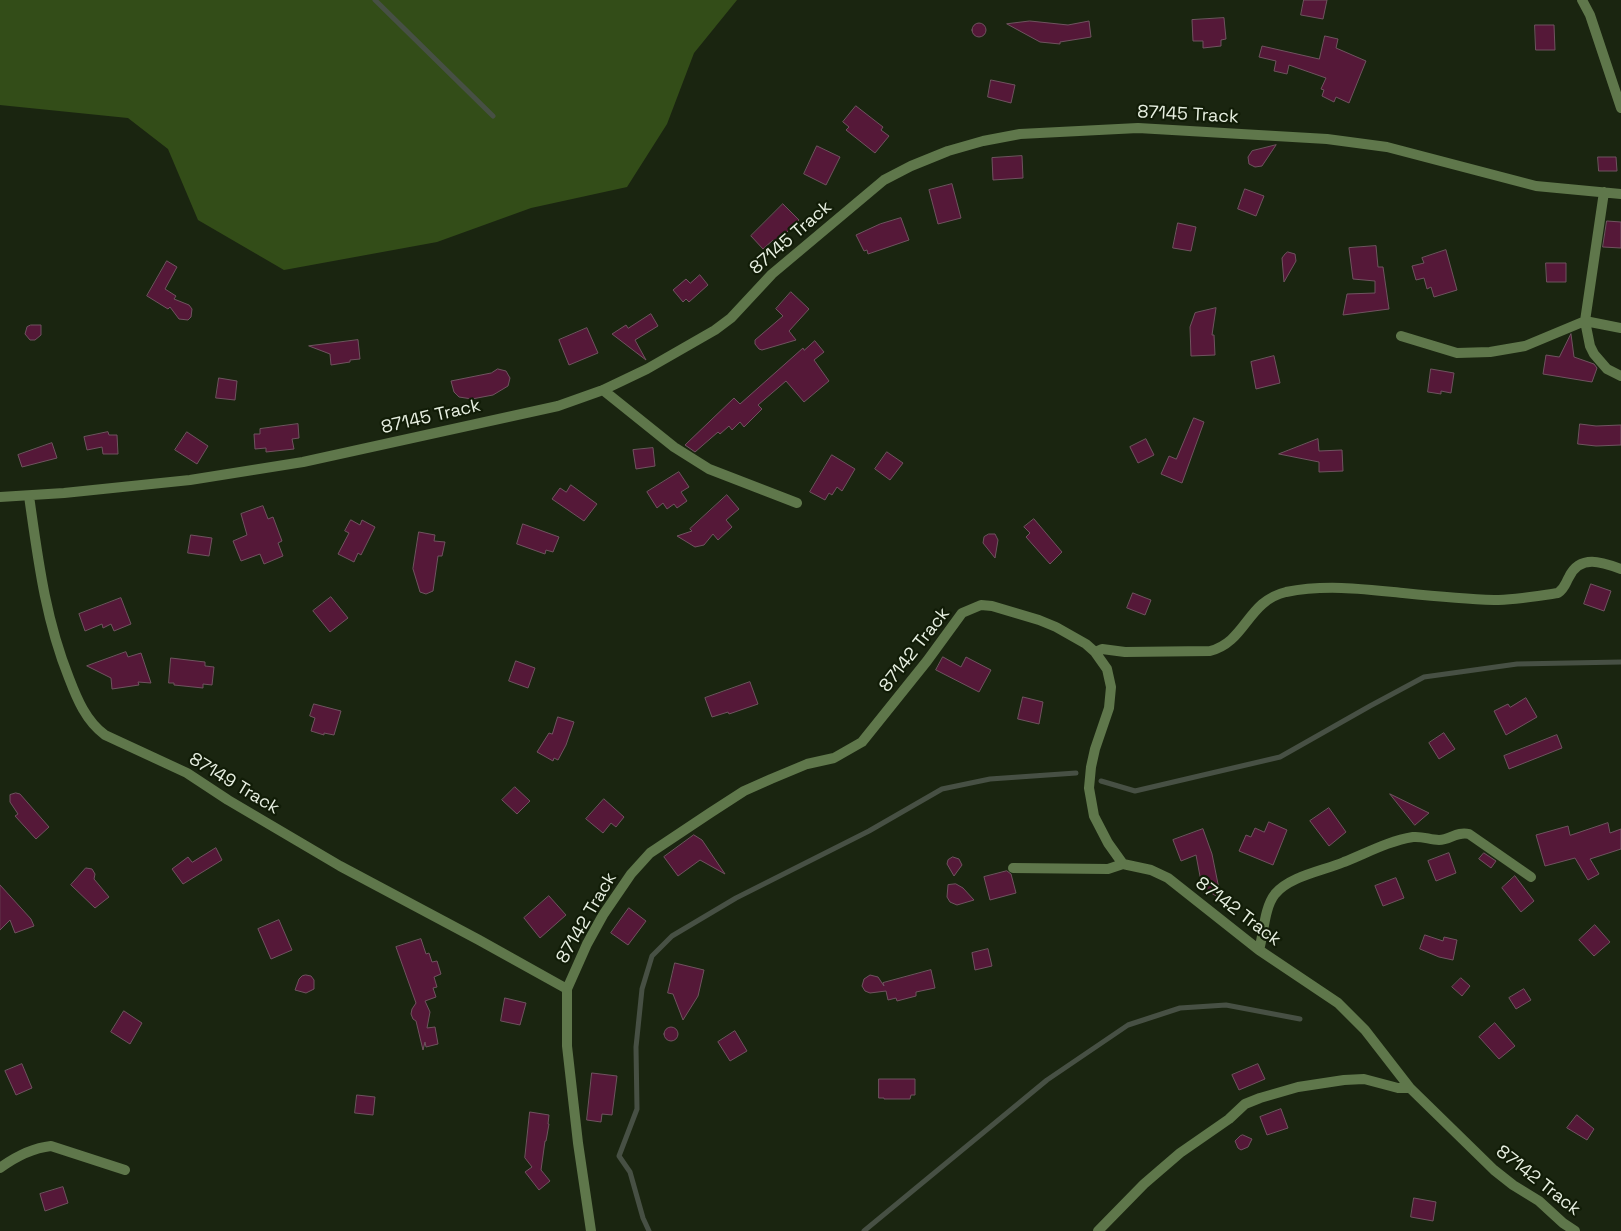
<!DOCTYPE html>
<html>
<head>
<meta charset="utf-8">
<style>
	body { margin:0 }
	canvas { display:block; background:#1a2510 }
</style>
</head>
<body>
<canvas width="1621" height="1231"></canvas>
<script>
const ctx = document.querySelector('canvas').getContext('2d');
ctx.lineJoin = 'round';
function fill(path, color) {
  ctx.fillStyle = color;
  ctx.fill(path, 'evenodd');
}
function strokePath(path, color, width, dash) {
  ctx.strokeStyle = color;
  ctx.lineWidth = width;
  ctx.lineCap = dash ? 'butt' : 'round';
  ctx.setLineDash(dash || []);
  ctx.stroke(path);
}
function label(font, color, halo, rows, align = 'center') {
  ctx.font = font + ' "Space Grotesk",sans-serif';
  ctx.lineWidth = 4.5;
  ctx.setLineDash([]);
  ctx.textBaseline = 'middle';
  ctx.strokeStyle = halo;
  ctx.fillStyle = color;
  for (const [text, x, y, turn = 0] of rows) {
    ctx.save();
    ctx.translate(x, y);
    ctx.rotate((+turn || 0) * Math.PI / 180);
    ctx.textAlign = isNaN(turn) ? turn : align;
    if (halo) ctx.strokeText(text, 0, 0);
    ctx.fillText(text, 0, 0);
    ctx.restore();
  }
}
fill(new Path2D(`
	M0 0H737L694 53 667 124 627 187 531 208 437 242 284 270 198 220 168 149 128 118 0 105Z`), '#334d18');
strokePath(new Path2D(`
	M375 0 493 116
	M1101 781 1135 791 1280 757 1370 706 1424 677 1517 664 1621 662
	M649 1231 643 1218 630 1172 619 1156 637 1109 636 1047 642 989 652 956 672 936 736 898 869 831 942 789 990 779 1076 773
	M864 1231 1047 1080 1128 1025 1180 1008 1226 1005 1300 1019`), '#475044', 5);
const building = new Path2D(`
	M1304 0H1327L1323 19 1301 15Z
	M1224 18 1226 39 1221 40V46L1203 48V41H1193L1192 20Z
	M1030 21 1068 25 1089 21 1091 37 1060 42V44L1040 42 1007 24Z
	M972 30a7 7 0 1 1 14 0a7 7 0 1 1-14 0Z
	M1535 25H1554L1555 50H1536Z
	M1325 36 1338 39 1336 48 1366 61 1349 103 1336 97 1334 102 1322 96 1324 90 1321 89 1326 78 1289 65 1287 74 1274 71 1276 61 1259 57 1262 46 1319 59Z
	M991 80 1015 85 1011 103 988 97Z
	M856 106 883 127 881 130 889 136 875 153 846 130 849 127 843 122Z
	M1276 145 1262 166 1255 167 1249 164 1248 157 1252 151Z
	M817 146 840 157 826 185 804 174Z
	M1022 156 1023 178 993 180 992 158Z
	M1598 157H1616L1617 171H1599Z
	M952 184 961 218 938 224 929 190Z
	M1245 189 1264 196 1256 216 1238 209Z
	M783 204 799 220 776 243 773 240 763 249 751 236Z
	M901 218 909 240 868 254 867 250 864 251 856 235 880 224Z
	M1607 221 1621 222V248L1603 247Z
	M1178 223 1196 227 1191 251 1173 248Z
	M1376 246 1378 267H1383L1389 309 1343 315 1347 294 1375 293V281L1353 279 1349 248Z
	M1446 250 1457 290 1434 297 1431 287 1427 289 1424 278 1416 280 1412 266 1424 263 1422 258Z
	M1288 252 1295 254 1296 261 1284 282 1282 258 1285 254Z
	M167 261 177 267 165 289 176 296 174 299 189 305 192 309 191 317 188 320 179 319 170 307 168 309 147 296Z
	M1546 263H1566V282H1547Z
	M700 275 708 285 689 302 686 299 683 302 673 290 686 279 690 283Z
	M791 292 809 309 789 331 796 340 762 350 759 349 755 344V340L783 316 776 309Z
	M1216 308 1212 335H1214L1215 355 1191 356 1190 327 1195 313Z
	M651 314 658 326 635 340 646 360 612 334 626 325 628 328Z
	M31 325H41V335L35 340H30L25 334 27 327Z
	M587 328 598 353 569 365 559 340Z
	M1571 334 1574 357 1594 364 1597 368 1592 382 1543 374 1546 355 1559 357Z
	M358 340 360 359 350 360V362L331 365 330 354 309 346Z
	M815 341 824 352 814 360 829 381 804 402 786 381 758 405 762 409 744 427 740 422 732 430 729 426 720 434 718 432 695 452 685 445 734 398 740 404 803 348 804 350Z
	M1274 356 1280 383 1256 389 1251 362Z
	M498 369 506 371 510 378 508 386 493 395 472 399 459 397 454 392 451 381 491 373Z
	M1431 369 1454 373 1451 393 1441 391V394L1428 392Z
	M219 378 237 381 235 400 216 398Z
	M1194 418 1204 422 1182 483 1161 474 1169 456 1176 459Z
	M298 424 299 438 292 439 294 449 266 452V448L255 449 254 434H260V429Z
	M1580 424 1596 426 1621 425V445L1596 446 1578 444Z
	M108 432 109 435H117L118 454H103L102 447 87 450 84 437Z
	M187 432 208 446 197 464 175 450Z
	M1146 439 1154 455 1138 463 1130 447Z
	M1318 439 1319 451 1342 450 1343 471 1319 472V462L1279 454Z
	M52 443 57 458 22 467 18 455Z
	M653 448 655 466 636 469 633 450Z
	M887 452 903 463 890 480 875 469Z
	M832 455 855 469 842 491 837 487 832 495 829 493 825 500 810 492Z
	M679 472 689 487 681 492 687 501 677 508 674 504 667 509 663 503 657 508 647 492Z
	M571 485 597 504 584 521 552 499 560 488 566 492Z
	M727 495 739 509 726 520 732 527 718 540 713 534 704 545 695 547 677 536 692 531 690 529Z
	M263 506 268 519 273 517 282 541 278 543 283 556 264 564 260 554 241 561 233 541 247 535 241 514Z
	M1034 519 1062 552 1050 564 1026 537 1030 533 1024 527Z
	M351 520 360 525 362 520 375 527 361 555 358 553 354 562 338 554 349 533 345 531Z
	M523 524 559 537 553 552 546 550 545 554 517 544Z
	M419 532 435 535 434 541 445 542 442 556H438L433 591 426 594 420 592 413 569Z
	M989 534H995L998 540 995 558 983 543 984 537Z
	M191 535 212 538 209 556 188 553Z
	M1591 584 1611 591 1604 611 1584 604Z
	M1133 593 1151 600 1145 615 1127 608Z
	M331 597 348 618 330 632 313 611Z
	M121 598 131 624 114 631 111 624 103 628 102 624 85 631 79 614Z
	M126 652 128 657 141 653 151 683 138 682 139 685 112 689 111 678 87 666Z
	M943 657 961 667 966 657 991 670 979 692 936 670Z
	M171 658 205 662V666L214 667 212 685 203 684V688L174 685V683H169Z
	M516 661 535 668 528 688 509 681Z
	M750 682 758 704 729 714 728 712 712 717 705 698Z
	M1023 697 1043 702 1039 724 1018 719Z
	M1526 698 1537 717 1506 735 1494 711 1508 704 1510 707Z
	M314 704 341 711 334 735 324 733V735L311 731 315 718 310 716Z
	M558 717 574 722 566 745 558 760 554 758 553 761 537 752 549 733 552 734Z
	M1444 733 1455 749 1439 759 1429 743Z
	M1557 735 1562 748 1509 769 1504 756Z
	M515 787 530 801 517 814 502 800Z
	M16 793 20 794 49 827 36 839 15 816 18 814 10 802V795Z
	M1390 794 1429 813 1415 825Z
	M604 799 624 817 616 827 611 823 603 833 586 819Z
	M1329 808 1346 832 1329 846 1310 821Z
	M1269 822 1287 830 1273 865 1239 851 1246 835 1251 837 1255 828 1264 832Z
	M1608 823 1610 833 1621 829V849L1590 859 1599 874 1588 880 1575 858 1545 866 1536 835 1568 826 1570 835Z
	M1203 829 1212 854 1221 899 1208 891 1203 892 1196 855 1181 861 1173 840Z
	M694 835 702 840 725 874 700 860 678 876 664 857Z
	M216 848 222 860 183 884 172 869 188 857 192 862Z
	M1449 853 1456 873 1436 881 1428 861Z
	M1484 853 1496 861 1491 868 1479 859Z
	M953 857 959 859 962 865 954 876 947 864 948 860Z
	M86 868 92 869 95 874 94 879 109 897 95 908 71 885Z
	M1007 871 1011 874 1016 893 990 900 984 877Z
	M1515 876 1534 901 1521 912 1502 888Z
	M1396 878 1404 898 1383 906 1375 886Z
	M956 884 963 888 974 900 957 905 950 902 947 897 948 885Z
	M0 885 31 919 34 926 15 933 10 920 0 930Z
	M549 896 566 915 540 938 524 918Z
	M629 908 646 921 628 945 611 933Z
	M279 920 292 950 271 959 258 929Z
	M1595 925 1610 942 1594 956 1579 940Z
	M1425 935 1443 941 1444 937 1457 940 1453 960 1439 957 1420 949Z
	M421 939 426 954 429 953 432 962 437 961 441 974 434 977 437 987 433 988 436 997 425 1001 430 1012 427 1028 435 1027 438 1044 426 1047 425 1042 423 1050 416 1021 413 1019 411 1014 412 1009 416 1003 396 947Z
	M988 949 992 966 975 970 972 953Z
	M675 963 704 970 698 996 683 1020 673 994 668 993Z
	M931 970 935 988 916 992V996L897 1001 896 998 888 1000 886 991 870 993 865 991 862 986 864 979 870 975 878 977 884 986 883 983Z
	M306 975 311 976 314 980V989L306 993 295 990 299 979 302 976Z
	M1461 978 1470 986 1462 996 1452 987Z
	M1524 989 1531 1000 1516 1009 1509 998Z
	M505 998 526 1003 520 1025 501 1021Z
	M124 1011 142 1023 130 1044 111 1032Z
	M1495 1023 1515 1046 1499 1059 1479 1037Z
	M664 1034a7 7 0 1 1 14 0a7 7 0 1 1-14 0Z
	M735 1031 747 1051 730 1061 718 1042Z
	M22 1064 32 1088 16 1095 5 1071Z
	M1258 1064 1265 1079 1239 1090 1232 1075Z
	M592 1073 617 1076 612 1115 602 1114 601 1122 587 1120Z
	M879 1079H915V1095H911L910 1099H884V1098H879Z
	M357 1095 375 1097 373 1115 355 1113Z
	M1281 1109 1288 1128 1267 1135 1260 1117Z
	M530 1112 549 1115 548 1124H549L546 1141H545L541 1170 550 1181 539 1190 525 1172 532 1167 525 1158Z
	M1577 1115 1594 1129 1587 1140 1567 1128Z
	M1243 1135 1252 1139 1248 1147 1241 1150 1238 1148 1235 1141 1240 1136Z
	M63 1187 68 1203 45 1211 40 1194Z
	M1414 1198 1436 1202 1433 1221 1411 1217Z`);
fill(building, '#551838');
strokePath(building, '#6f535f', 1);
strokePath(new Path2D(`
	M1582 0 1590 15 1621 108
	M1604 192 1585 321 1590 346 1594 354 1607 369 1621 376
	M1401 336 1457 353 1490 352 1525 346 1585 321 1621 328
	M603 390 674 447 709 469 797 503
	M29 496C38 559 45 618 69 678 77 699 86 721 105 735L187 773 228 800 340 866 479 940 567 989
	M0 497 64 493 190 480 303 462 558 406 603 390 647 369 715 330 731 318 772 274 884 180 911 166 948 151 983 141 1020 134 1138 128 1327 139 1387 147 1536 186 1621 194
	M1095 652 1102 649 1125 652 1210 651C1246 642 1247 601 1286 592 1325 584 1365 589 1403 593 1433 596 1464 599 1494 600 1515 600 1537 596 1558 593 1565 588 1565 584 1569 577 1580 554 1602 562 1621 569
	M1013 868 1108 869 1123 864
	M1259 950C1264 933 1264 908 1275 894 1290 876 1323 871 1344 862 1367 853 1388 841 1413 837 1423 836 1430 840 1439 840 1450 840 1457 831 1469 834L1531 877
	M0 1168C15 1157 33 1148 51 1146L125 1170
	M591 1231 578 1143 567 1046V989L587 944 603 915 631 874 650 853 710 813 744 791 771 779 807 764 834 758 862 742 927 661 962 613 981 605 992 606 1039 620 1056 627 1086 644 1095 652 1107 669 1111 687 1109 708 1095 749 1091 767 1089 788 1094 816 1108 843 1123 864 1151 870 1168 878 1259 950 1338 1003 1365 1030 1410 1088 1494 1170 1513 1185 1539 1201 1563 1223 1575 1231
	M1098 1231 1144 1184 1180 1153 1229 1119 1245 1104 1260 1098 1298 1087 1344 1080 1364 1079 1398 1088H1410`), '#5f774b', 10);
label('18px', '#e7efe1', '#111c07', [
	["87145 Track",1188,115,3],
	["87145 Track",791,238,-41],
	["87145 Track",431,417,-13],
	["87142 Track",915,650,-52],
	["87149 Track",234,784,31],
	["87142 Track",1238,912,37],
	["87142 Track",587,918,-60],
	["87142 Track",1538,1181,38]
]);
</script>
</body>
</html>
